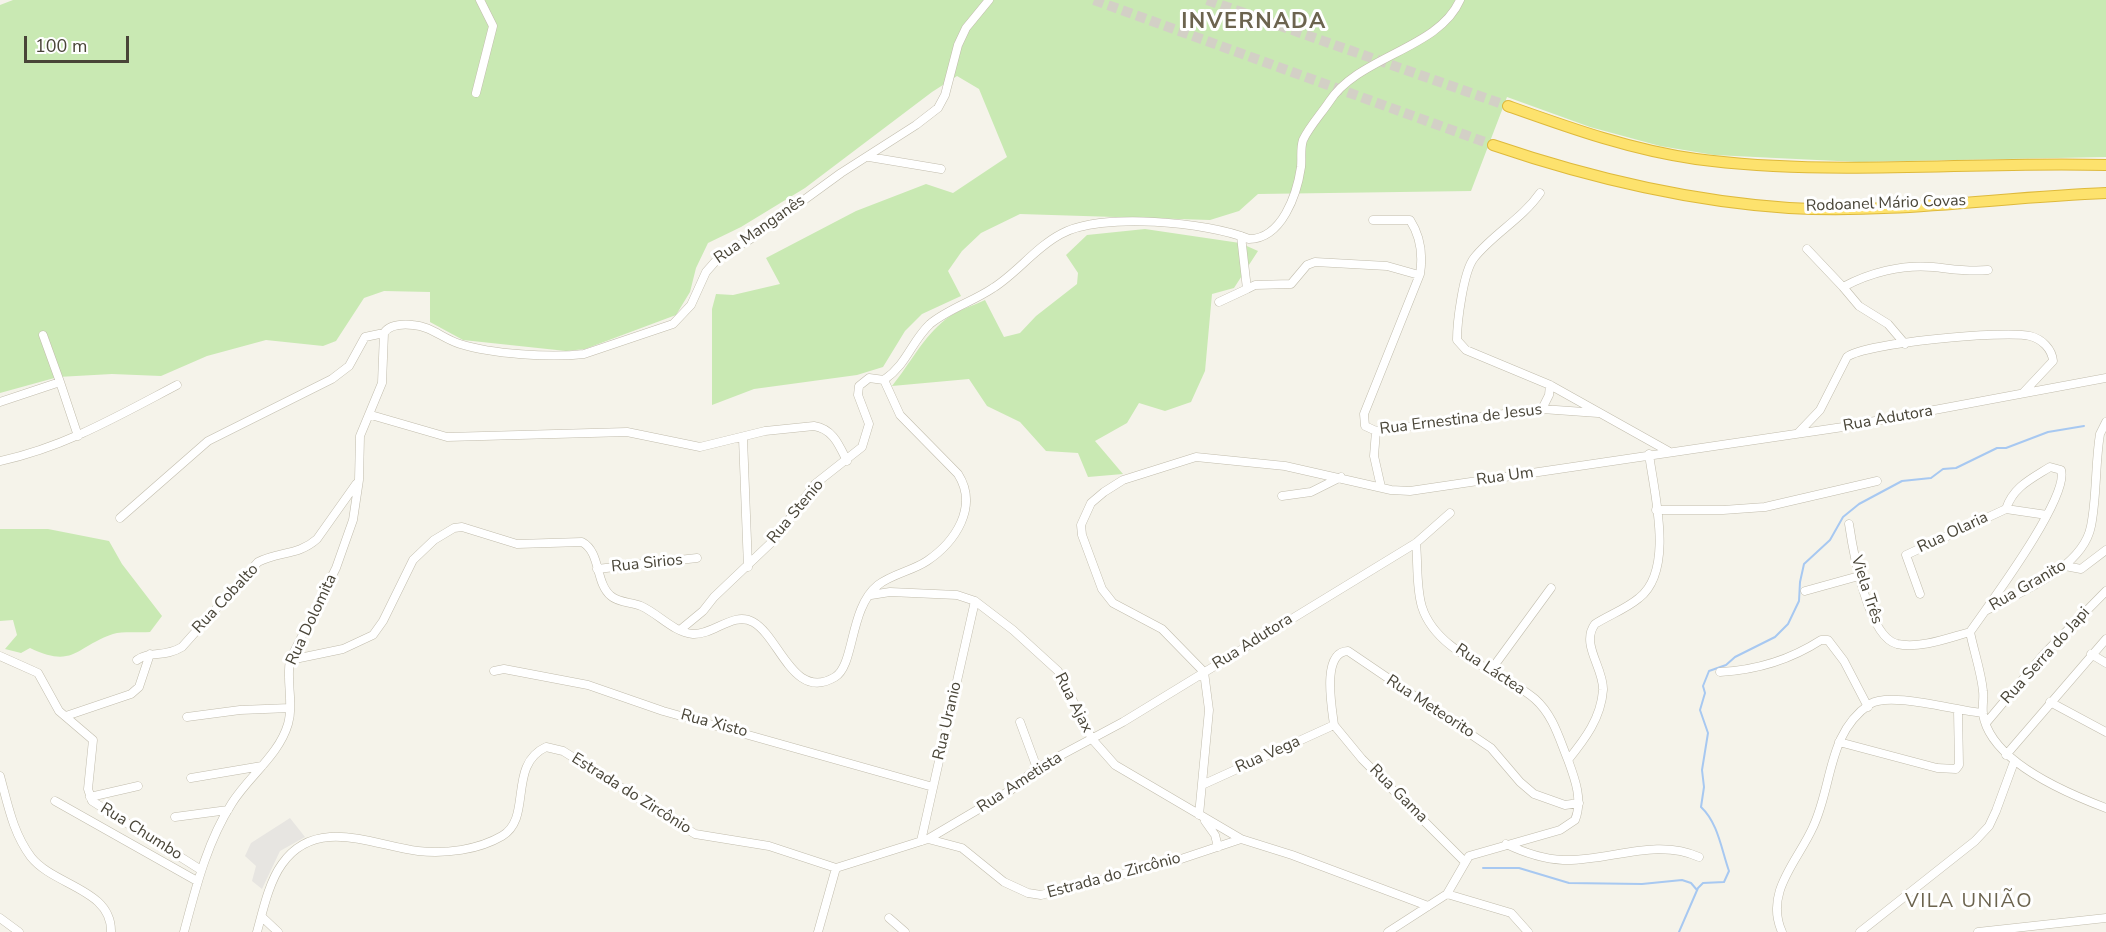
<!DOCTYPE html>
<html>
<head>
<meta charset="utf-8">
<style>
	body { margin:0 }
	#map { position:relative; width:2106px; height:932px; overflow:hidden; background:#f5f3ea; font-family:"Nunito Sans",sans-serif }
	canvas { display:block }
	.scale { position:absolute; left:24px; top:36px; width:105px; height:27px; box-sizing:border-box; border:3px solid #494538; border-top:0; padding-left:8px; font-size:18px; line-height:21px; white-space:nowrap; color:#494538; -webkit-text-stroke:4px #fff; paint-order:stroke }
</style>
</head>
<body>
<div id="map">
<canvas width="2106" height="932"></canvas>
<div class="scale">100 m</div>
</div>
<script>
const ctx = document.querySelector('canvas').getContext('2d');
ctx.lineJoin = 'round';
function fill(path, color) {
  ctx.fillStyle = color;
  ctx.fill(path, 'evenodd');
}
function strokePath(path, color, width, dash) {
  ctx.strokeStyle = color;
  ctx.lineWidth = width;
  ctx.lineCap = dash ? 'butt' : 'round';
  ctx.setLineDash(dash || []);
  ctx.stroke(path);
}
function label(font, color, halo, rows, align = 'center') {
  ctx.font = font + ' "Nunito Sans",sans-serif';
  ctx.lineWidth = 6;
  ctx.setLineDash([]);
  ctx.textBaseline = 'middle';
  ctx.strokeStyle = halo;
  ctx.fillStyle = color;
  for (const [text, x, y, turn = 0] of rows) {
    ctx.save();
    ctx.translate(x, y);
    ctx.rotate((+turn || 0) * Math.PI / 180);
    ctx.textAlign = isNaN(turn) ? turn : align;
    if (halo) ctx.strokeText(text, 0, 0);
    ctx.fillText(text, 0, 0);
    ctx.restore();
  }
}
fill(new Path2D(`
	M13 0H2106V157L1858 162 1714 155 1660 146 1590 127 1507 97 1471 191 1258 194 1239 211 1210 220 1020 214 981 233 962 251 948 271 961 296 922 314 905 331 883 367 857 375 754 389 712 405V309L716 294 733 295 780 284 766 258 856 211 926 184 953 193 1007 157 979 89 957 76 932 92 805 188 741 227 708 243 696 268 690 292 676 315 585 349 566 351 463 340 430 322V292L384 291 364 298 336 341 323 346 266 340 207 356 161 376 112 374 58 377 0 393V5Z
	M1145 229 1240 243 1258 251 1234 288 1212 294 1205 371 1191 402 1165 411 1139 403 1127 423 1095 441 1123 474 1088 477 1078 453 1046 451 1020 422 987 406 969 379 892 386C910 364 923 337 946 319 956 311 972 306 985 300L1004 337 1020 333 1036 316 1077 284 1078 273 1066 255 1087 235Z
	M0 529H48L109 541 122 564 162 616 150 632C139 633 123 631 113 634 75 647 74 669 30 648L21 653 5 649 17 635 13 620 0 621Z`), '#c9e9b3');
fill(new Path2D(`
	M290 818 305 837 280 851 262 889 252 881 256 866 245 856 251 843Z`), '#e7e5e1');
strokePath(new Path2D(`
	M1483 868H1519L1569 883 1642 884 1682 880 1691 883 1697 890
	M1679 932 1698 888 1703 883 1724 882 1729 871C1721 848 1718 823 1701 807L1704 787 1702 770 1708 733 1700 710 1705 693 1703 686 1709 671 1726 665 1735 657 1775 637 1788 624 1799 601 1800 582 1804 564 1830 540 1843 517 1859 504 1902 481 1931 478 1943 469 1956 468 1997 448H2006L2048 432 2084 426`), '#a7c8f1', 2);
strokePath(new Path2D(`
	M1094 0 1493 145
	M1207 0 1508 106`), '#d3d0c6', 10, [10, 5]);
const minor = new Path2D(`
	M476 93 493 26 480 0
	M869 157 941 169
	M1540 193C1522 219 1493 234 1474 258 1463 272 1457 323 1457 340L1466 350 1550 385 1668 451
	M1373 220H1410C1421 237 1423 255 1420 274L1364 414 1365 426 1376 431 1542 409 1598 413
	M1807 249 1843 287C1869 273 1902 264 1933 267 1953 269 1967 272 1988 270
	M1843 287 1859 306 1888 324 1905 344
	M1247 289 1255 285 1291 284 1307 265 1315 262 1387 266 1419 275
	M1219 302 1247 289 1241 236
	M43 335 60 382
	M0 402 60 382 78 436
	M1542 409 1549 395 1550 385
	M371 415 447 437 627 432 700 447 765 431 814 426C833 429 839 445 847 461
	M1376 431 1374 456 1381 487
	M1799 432 1820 410 1847 357C1864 343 2006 330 2030 336 2042 339 2052 349 2053 361L2023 393
	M743 438 748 567
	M0 461C65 447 118 416 177 385
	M1282 496 1311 492 1341 477
	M2006 509C2013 487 2031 479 2050 467L2061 470C2070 497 1988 606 1970 632 1974 652 1981 671 1983 691 1984 698 1982 706 1983 714 1990 761 2066 793 2106 808
	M1656 510H1723L1765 507 1877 481
	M120 518 208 441 332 379 349 366 365 337 384 333
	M1849 524C1853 551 1868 637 1897 644 1920 649 1948 638 1970 632
	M1416 543C1418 563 1416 588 1422 607 1437 654 1501 670 1535 699 1553 715 1559 738 1568 760
	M2065 566 2081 569 2106 550
	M597 569 697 558
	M1805 591 1859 576
	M1920 594 1906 555 2006 509 2047 515
	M871 595 890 592 957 595 975 601 1013 630 1058 671 1092 739 1115 765 1241 839
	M1987 610C2022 591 2083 568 2091 526 2097 496 2095 464 2100 434L2106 422
	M680 630 703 611 714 597 774 540 815 484 862 447 869 424 858 395 859 386 869 378 884 380C908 363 911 342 930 324 948 309 974 301 993 288 1017 273 1036 247 1061 234 1101 212 1208 222 1249 239 1282 239 1297 194 1301 167 1302 158 1300 149 1303 140 1309 127 1321 114 1329 102 1358 56 1439 49 1460 0
	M2091 654 2106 663
	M0 656 38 673 59 711 93 740 88 789 92 801 201 870
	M137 660C151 650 164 658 182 647L258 562C279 551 298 556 317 539L356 484
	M290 660 343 649 373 635 383 621 413 560 434 540 454 528 462 527 517 544 582 542C601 552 595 583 611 596 619 603 632 602 641 606 659 614 673 632 693 634 714 635 733 611 753 622 780 637 793 702 835 677 855 665 849 608 878 585 892 574 912 571 927 561 955 542 979 507 958 474L900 415 884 380
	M1491 670 1551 588
	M494 671 504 669 588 685 663 711 933 787
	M1204 672 1162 629 1113 603 1102 589 1082 535 1081 525 1091 503 1104 492 1123 480 1196 457 1285 466 1391 490 1410 491 1843 427 2106 378
	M1720 672C1758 670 1790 660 1821 640H1828L1844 661 1868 707
	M2050 702 2106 732
	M66 716 131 694 139 687 150 654
	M187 717 240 710 290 708
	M1020 722 1037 768
	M1986 723 2045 653 2106 591
	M1334 725C1332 708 1321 652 1348 651L1491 748 1520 782 1534 794 1565 805 1579 803
	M1334 725 1362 759 1464 861
	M1839 742 1937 768 1956 769 1959 765 1958 711
	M2006 755 2106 639
	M0 776C8 805 13 833 31 857 54 886 112 889 111 932
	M191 778 262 766
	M1202 785 1334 725
	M90 797 138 786
	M55 801 197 881
	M1199 815 1209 710 1204 672
	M175 817 228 810
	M1205 821 1215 835 1218 847
	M928 839 1011 790 1037 768 1123 722 1416 543 1450 513
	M921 841 975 601
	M1506 844C1525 853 1542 859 1563 860 1608 862 1655 837 1699 857
	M1447 894 1511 913 1528 932
	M262 917 278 932
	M0 918 19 932
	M889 918 905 932
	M184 932C196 887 207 842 232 803 249 776 279 755 288 724 294 704 286 681 290 660L336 568 353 520 359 480 360 436 382 383 384 333C390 324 403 324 413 325 431 326 443 339 460 344 492 354 550 358 584 354L673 324 691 305 706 272 721 255 749 240 841 173 916 125 938 108 945 95 958 45 966 28 989 0
	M257 932C263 910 269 882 282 864 316 815 375 846 418 851 446 854 478 850 502 836 533 818 507 765 546 747L563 751 695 834 769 846 836 868 928 839 962 848 1004 882 1028 893 1041 895 1175 861 1241 839 1292 855 1428 906
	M818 932 836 868
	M1388 932 1447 894 1469 856 1560 830 1575 820C1583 800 1575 779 1568 760 1585 739 1601 718 1603 690 1604 668 1580 644 1595 624 1609 615 1626 609 1639 598 1675 570 1654 493 1649 454
	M1782 932C1764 892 1798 861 1813 827 1833 785 1827 733 1870 704 1890 691 1956 711 1983 713
	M1860 932 1975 841 1989 826 1996 811 2014 762
	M1978 932 2106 918`);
const highway = new Path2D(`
	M1508 106C1570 128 1631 150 1696 159 1833 177 1969 161 2106 165
	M1493 145C1590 178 1686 201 1789 208 1894 214 2001 197 2106 193`);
strokePath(minor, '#c1bcac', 9);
strokePath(highway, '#deb93b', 12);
strokePath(minor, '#fff', 8);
strokePath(highway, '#fde26d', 10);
label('16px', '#494538', '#fff', [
	["Rodoanel Mário Covas",1886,204,-2],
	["Rua Manganês",760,230,-35],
	["Rua Adutora",1888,419,-10],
	["Rua Ernestina de Jesus",1461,420,-7],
	["Rua Um",1505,477,-8],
	["Rua Stenio",796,512,-50],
	["Rua Olaria",1953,533,-25],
	["Rua Sirios",647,564,-6],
	["Rua Granito",2028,586,-30],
	["Viela Três",1866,590,72],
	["Rua Cobalto",226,599,-47],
	["Rua Dolomita",312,620,-65],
	["Rua Adutora",1253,642,-32],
	["Rua Serra do Japi",2046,656,-48],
	["Rua Láctea",1490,670,33],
	["Rua Ajax",1073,703,63],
	["Rua Meteorito",1430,707,33],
	["Rua Uranio",948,721,-77],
	["Rua Xisto",714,724,15],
	["Rua Vega",1268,755,-24],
	["Rua Ametista",1020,783,-33],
	["Estrada do Zircônio",631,794,32],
	["Rua Gama",1398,794,45],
	["Rua Chumbo",141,832,32],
	["Estrada do Zircônio",1114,876,-15]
]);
ctx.letterSpacing = '1.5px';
label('20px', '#6c644f', '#fff', [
	["VILA UNIÃO",1969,902]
]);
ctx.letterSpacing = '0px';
ctx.letterSpacing = '1.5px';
label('bold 22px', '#6c644f', '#fff', [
	["INVERNADA",1254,23]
]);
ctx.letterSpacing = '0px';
</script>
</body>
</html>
